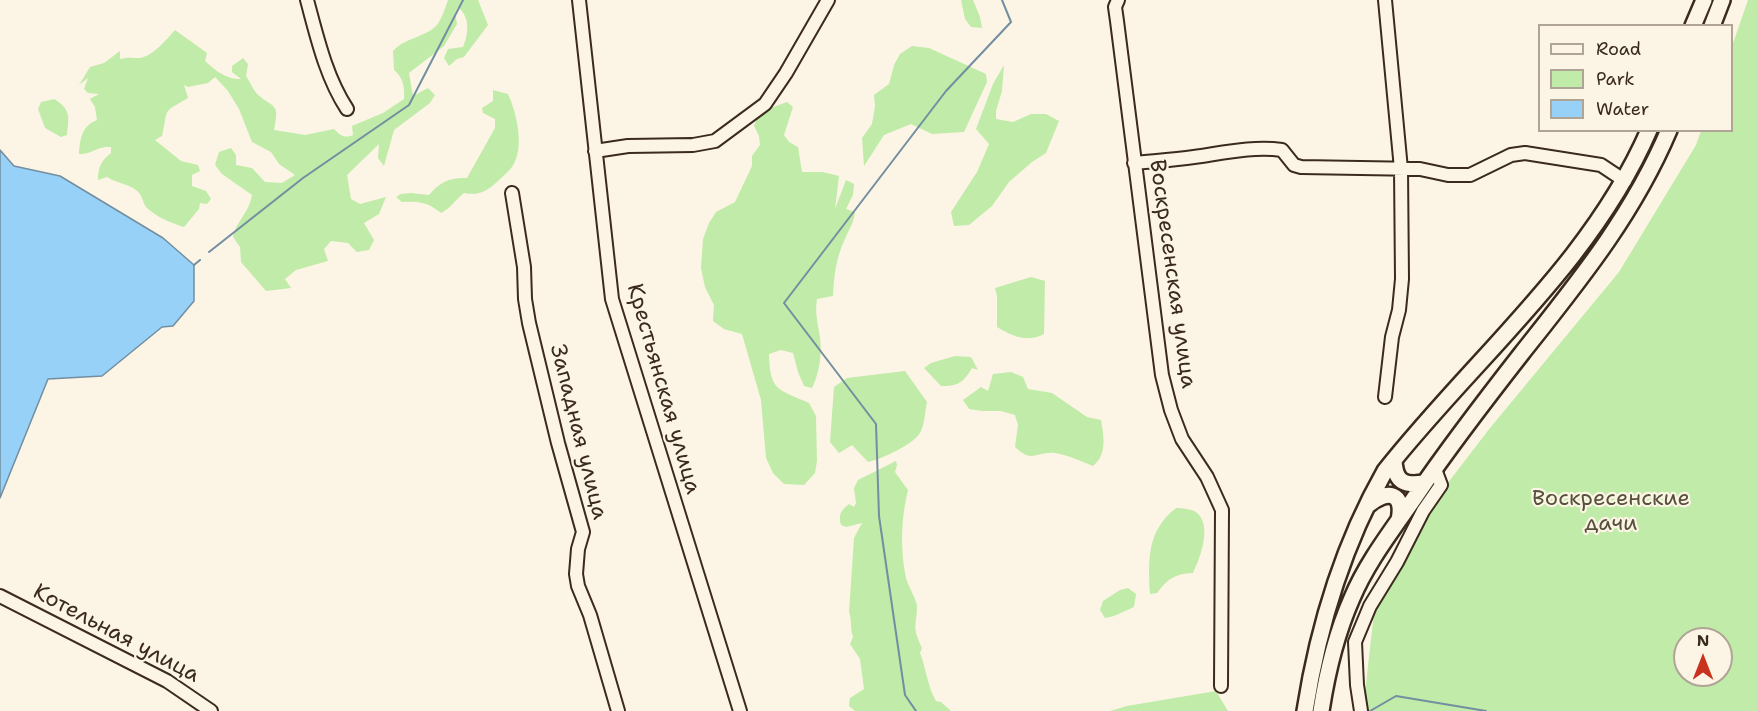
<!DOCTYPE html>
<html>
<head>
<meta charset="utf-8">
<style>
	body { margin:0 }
	#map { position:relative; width:1757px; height:711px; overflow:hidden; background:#fcf5e5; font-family:"Shantell Sans",sans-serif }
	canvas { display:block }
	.legend { position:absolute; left:1538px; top:24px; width:195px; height:108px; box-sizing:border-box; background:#fcf5e5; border:2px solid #afa495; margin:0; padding:8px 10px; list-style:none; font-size:18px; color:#3b2a1e }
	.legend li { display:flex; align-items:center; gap:12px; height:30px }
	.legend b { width:30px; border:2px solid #afa495 }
	.north { position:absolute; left:1673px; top:627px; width:60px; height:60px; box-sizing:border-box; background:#fcf5e5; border:2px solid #afa495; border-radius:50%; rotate:0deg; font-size:16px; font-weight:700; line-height:24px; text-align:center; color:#3b2a1e }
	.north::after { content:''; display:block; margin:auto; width:21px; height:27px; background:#c8321e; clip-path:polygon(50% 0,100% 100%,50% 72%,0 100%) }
</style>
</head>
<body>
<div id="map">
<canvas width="1757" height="711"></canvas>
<ul class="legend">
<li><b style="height:8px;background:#fcf5e5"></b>Road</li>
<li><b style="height:16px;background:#c0eba8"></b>Park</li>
<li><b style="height:16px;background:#97d1f7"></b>Water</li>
</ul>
<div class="north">N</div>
</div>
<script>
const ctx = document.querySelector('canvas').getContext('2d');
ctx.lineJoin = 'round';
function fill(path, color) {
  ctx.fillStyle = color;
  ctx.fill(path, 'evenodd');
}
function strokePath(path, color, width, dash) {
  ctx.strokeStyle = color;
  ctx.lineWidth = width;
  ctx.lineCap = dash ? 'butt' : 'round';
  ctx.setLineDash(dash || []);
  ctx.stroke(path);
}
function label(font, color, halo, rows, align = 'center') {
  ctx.font = font + ' "Shantell Sans",sans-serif';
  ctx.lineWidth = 4.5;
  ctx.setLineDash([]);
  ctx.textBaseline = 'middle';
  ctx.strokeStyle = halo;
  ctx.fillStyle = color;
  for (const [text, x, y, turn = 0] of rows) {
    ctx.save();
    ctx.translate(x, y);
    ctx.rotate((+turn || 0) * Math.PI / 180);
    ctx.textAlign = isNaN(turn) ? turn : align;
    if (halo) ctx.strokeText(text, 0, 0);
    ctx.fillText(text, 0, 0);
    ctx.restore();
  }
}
fill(new Path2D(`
	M448 0H478L488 25 464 57 457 59 449 66 444 58 448 49 463 47C469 33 470 17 458 7L455 13 457 24 444 46 409 73 413 96 428 88 435 95 430 103 394 130 384 166 378 158 379 144 347 175 351 199 360 204 386 197 379 214 364 223 374 240 369 250 357 252 348 243 331 241 324 249 328 261 296 270 285 279 291 288 266 291 241 262 240 247 233 237C237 220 249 213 252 195L222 174 215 165 219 152 231 148 236 155V165L252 168 265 182 282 183 295 175 279 164 271 152 252 142 239 109 228 91 215 77 208 83 188 87 184 85 188 98C161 114 169 106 162 136L155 140 181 161 198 165 200 171 192 175V186L206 191 211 199 207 204 200 203 199 209 184 227C171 223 156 217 146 207 143 203 143 198 140 194 133 184 117 184 107 177L98 180C98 167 101 161 111 153V147C96 146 94 154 79 154 80 138 82 126 97 120L95 107 90 99 99 94 88 93 84 89 88 78 79 85 90 67 104 63 120 51V59C127 57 133 58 140 58 153 56 167 39 175 30L207 53 205 61C216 71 227 80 241 79L232 72V66L243 58 248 64 246 76C250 82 253 89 257 94 274 109 280 102 274 130L305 135 334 129C340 135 344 139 353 135L352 126 383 113 404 99C405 88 403 77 394 70L393 51C405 38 422 38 435 27 441 22 445 8 448 0Z
	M961 0H973L980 17 982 28 971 27 965 19Z
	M1748 0H1757V711H1363L1375 603 1407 536 1490 428 1619 272 1696 145 1701 131 1732 130V46ZM1685 639H1721V675H1685Z
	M912 46 929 48 986 74 987 82 964 132 932 134 911 124 884 135 864 166 862 138 872 124 875 106 874 95 889 84 894 65 900 54Z
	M1004 65 1002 91 996 111V119L1013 122 1031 114H1046L1059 121 1046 153 1032 162 1009 182 992 206 969 225 954 226 951 212 977 172 989 144 976 129 993 84Z
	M493 90 508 94C517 114 525 148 512 167 508 172 502 177 498 181 488 191 478 196 464 193 455 200 451 208 441 213 428 202 418 201 402 202L396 197 401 194 411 193 429 195C439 182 451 177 467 178L495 128V119L483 113 482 108 493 101Z
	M54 99C71 109 69 117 67 135L61 137 45 128 38 109 41 102Z
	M787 102 793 107 784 135 789 142 798 147 802 172H823L839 176 835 209 846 180 854 184 853 195 846 209 855 212C854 223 849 229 845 239 836 258 834 275 833 296L817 299C815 312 817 319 819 332 823 350 820 372 812 388L804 386 798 372 793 353 781 350 769 354C770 392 778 389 809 403L816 416 817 461 815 473 804 485 784 484 773 473 766 458 761 400 742 334 724 329 713 321 714 305 705 287 701 268 703 239 709 223 716 212 735 202 752 166V156L760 145 759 136 754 126 760 112Z
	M1031 277 1045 281 1044 334C1027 343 1012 336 997 327V296L995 288Z
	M955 356 971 357 978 370 972 368C964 382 957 387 941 386L924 368 931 363Z
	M905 371 927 402C925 411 925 422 921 431 915 444 882 459 868 462L852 445 839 453 830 442 834 387 847 378Z
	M1011 372 1023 377 1028 389 1052 393 1087 417 1101 420C1104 437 1107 455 1093 466 1081 461 1068 455 1055 453 1037 451 1032 464 1015 447L1018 425 1015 415 1001 411H982L969 409 963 400 981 387 988 391 993 374Z
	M896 461 897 465 895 472 908 490C901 518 900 549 906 578 908 587 918 601 917 608 916 629 912 626 922 648L920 653C926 668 928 688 936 701L941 702 951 711H855L849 706 850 698 864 689 860 659 850 644 853 637C850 628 852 620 849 612L854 538 862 523 846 527 841 525C838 515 841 510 849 504L854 507 856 503 854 488 858 480Z
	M1176 508C1182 508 1191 509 1196 512 1213 525 1200 558 1193 573 1174 574 1168 579 1157 593L1150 594C1148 559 1147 531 1176 508Z
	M1128 588 1136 594 1134 607 1114 616 1105 618 1100 610 1103 601 1120 590Z
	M1216 691 1228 711H1110L1127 706Z`), '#c0eba8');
const water = new Path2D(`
	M0 150 14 166 60 176 163 238 194 265V301L173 326 162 327 102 376 48 379 0 498Z`);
fill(water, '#97d1f7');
strokePath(water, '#728ea0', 1.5);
strokePath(new Path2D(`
	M209 252 303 178 409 105 463 0
	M194 265 200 260
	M916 711 905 695 879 516 876 424 784 303 946 91 1011 22 1002 0
	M1370 711 1396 696 1486 711`), '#728ea0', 2);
const minor = new Path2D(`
	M307 0C317 37 326 77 347 109
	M579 0 612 299 740 711
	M1118 0 1115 7 1117 21 1162 375 1171 410 1182 439 1207 477 1222 510 1221 686
	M595 151 628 146 693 145 715 141 765 104 786 73 828 0
	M1134 163C1154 161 1174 160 1194 157 1223 153 1253 146 1282 150L1294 165 1301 167 1420 169 1448 175H1470L1511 155 1525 153 1601 165 1625 181
	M512 193 524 267 525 299 529 323 558 443 583 532 578 549 576 574 578 586 590 615 618 711
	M1385 397 1392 337 1399 310 1402 279 1401 169 1385 0
	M0 596 167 681 211 711
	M1361 711 1357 685 1355 642 1370 606 1397 562 1423 511 1441 485 1435 469`);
const major = new Path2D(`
	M1693 26 1704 0
	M1712 26 1722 0
	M1394 460C1395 482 1404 486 1424 483
	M1368 505C1387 489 1405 492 1399 520
	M1305 711C1318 628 1343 545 1385 471 1474 358 1591 264 1649 130
	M1321 711C1327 672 1336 634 1352 598 1368 560 1394 528 1417 494 1450 446 1486 399 1522 353 1579 281 1633 215 1669 130`);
strokePath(minor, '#3b2a1e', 16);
strokePath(major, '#3b2a1e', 20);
strokePath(minor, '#fcf5e5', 12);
strokePath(major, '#fcf5e5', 15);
label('22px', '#3b2a1e', '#fcf5e5', [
	["Воскресенская улица",1172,274,82],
	["Крестьянская улица",663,389,74],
	["Западная улица",578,432,76],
	["Котельная улица",116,634,28]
]);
label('22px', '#56513a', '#fcf5e5', [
	["Воскресенские",1611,499],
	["дачи",1611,524]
]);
</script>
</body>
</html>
